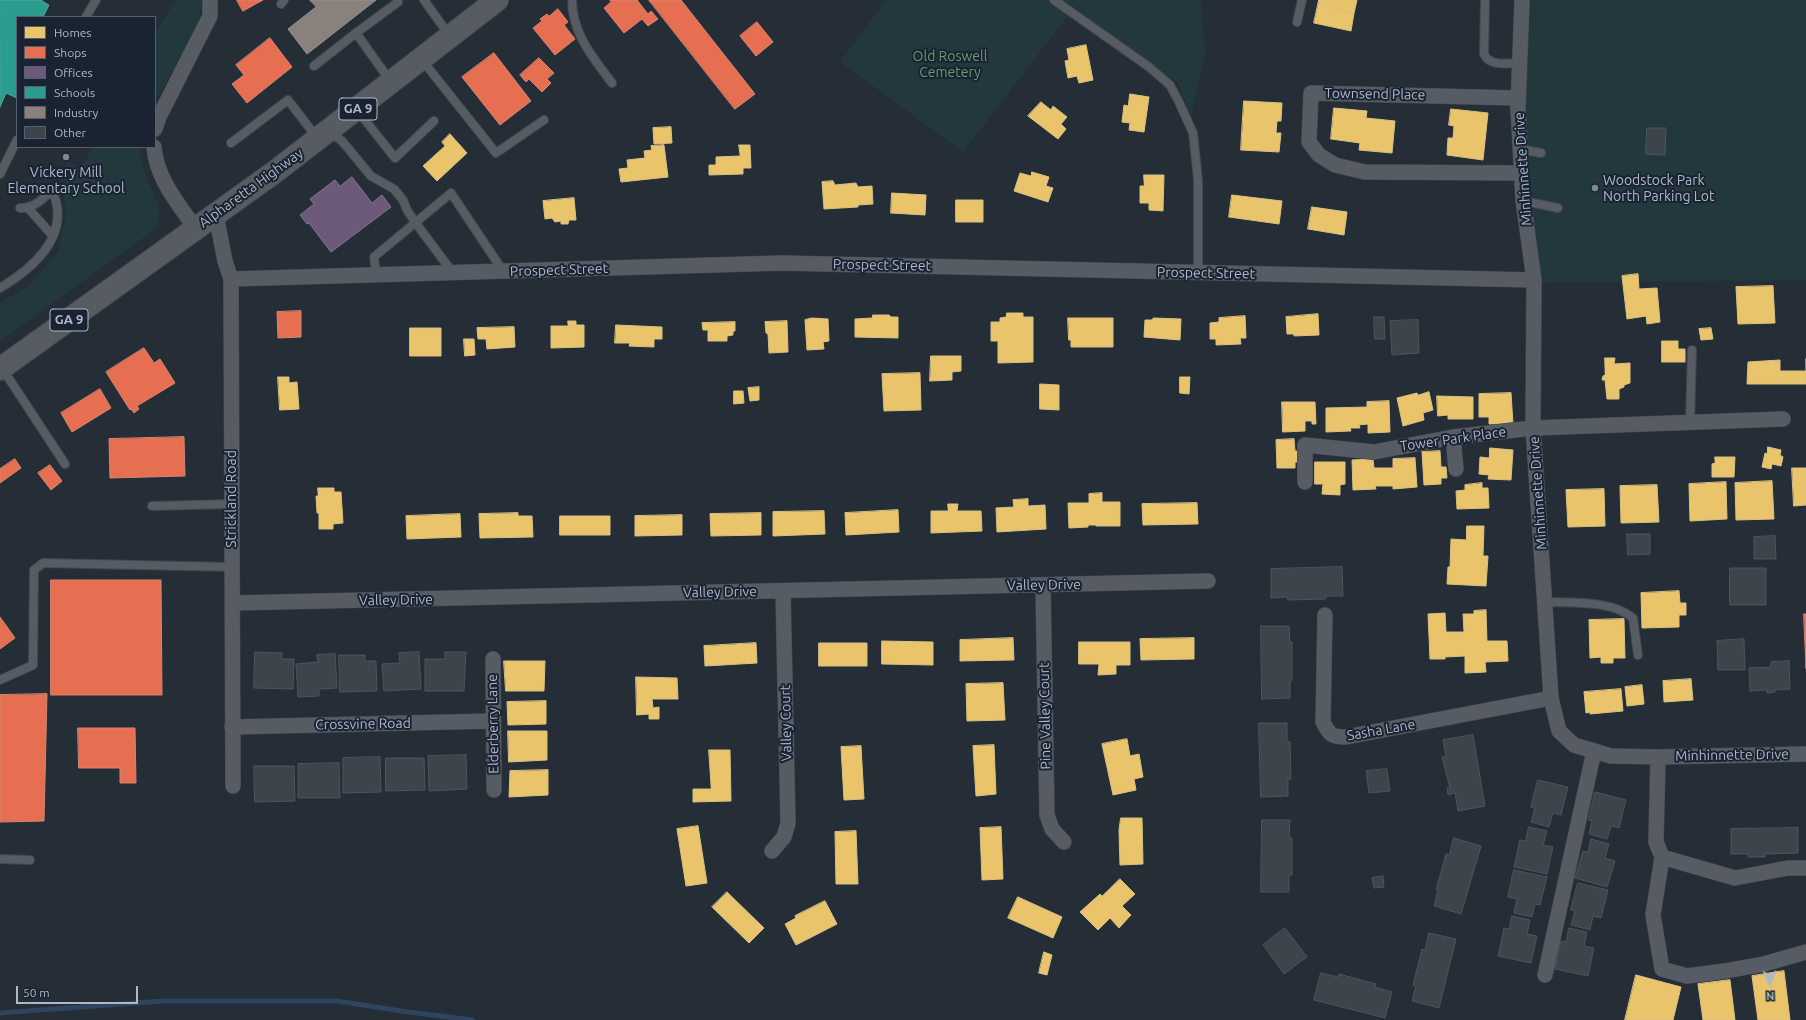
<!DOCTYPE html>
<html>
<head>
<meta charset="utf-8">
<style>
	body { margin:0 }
	#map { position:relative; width:1806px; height:1020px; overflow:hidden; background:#252d36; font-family:Ubuntu,sans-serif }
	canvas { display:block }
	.legend { position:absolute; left:16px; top:16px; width:140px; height:132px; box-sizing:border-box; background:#192331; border:1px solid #555f6d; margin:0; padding:5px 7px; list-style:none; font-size:12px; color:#aeb9c8 }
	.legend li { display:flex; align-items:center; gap:8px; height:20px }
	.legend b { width:20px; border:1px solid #555f6d }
	.north { position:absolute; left:1750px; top:964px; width:40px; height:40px; -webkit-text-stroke:3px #192331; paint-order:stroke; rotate:178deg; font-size:11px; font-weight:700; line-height:16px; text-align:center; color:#aeb9c8 }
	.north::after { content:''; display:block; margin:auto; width:14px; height:18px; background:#aeb9c8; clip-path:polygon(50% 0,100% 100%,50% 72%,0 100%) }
	.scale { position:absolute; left:16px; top:986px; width:122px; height:18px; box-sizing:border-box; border:2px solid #aeb9c8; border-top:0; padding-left:5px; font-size:12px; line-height:14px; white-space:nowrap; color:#aeb9c8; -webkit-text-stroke:3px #192331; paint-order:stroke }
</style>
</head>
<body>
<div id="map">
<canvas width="1806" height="1020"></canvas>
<ul class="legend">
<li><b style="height:11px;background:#e9c46a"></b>Homes</li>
<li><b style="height:11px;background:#e76f51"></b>Shops</li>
<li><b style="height:11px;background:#6d597a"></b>Offices</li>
<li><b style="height:11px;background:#2a9d8f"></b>Schools</li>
<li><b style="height:11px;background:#8a817c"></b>Industry</li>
<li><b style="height:11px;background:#3d444c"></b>Other</li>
</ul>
<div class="north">N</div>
<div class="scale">50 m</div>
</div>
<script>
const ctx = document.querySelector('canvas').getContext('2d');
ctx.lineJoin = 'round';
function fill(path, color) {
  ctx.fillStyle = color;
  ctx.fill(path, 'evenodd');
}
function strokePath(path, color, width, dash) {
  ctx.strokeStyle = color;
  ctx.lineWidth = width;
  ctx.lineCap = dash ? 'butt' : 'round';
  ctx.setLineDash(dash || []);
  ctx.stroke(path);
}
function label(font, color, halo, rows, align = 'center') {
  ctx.font = font + ' Ubuntu,sans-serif';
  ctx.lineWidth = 4;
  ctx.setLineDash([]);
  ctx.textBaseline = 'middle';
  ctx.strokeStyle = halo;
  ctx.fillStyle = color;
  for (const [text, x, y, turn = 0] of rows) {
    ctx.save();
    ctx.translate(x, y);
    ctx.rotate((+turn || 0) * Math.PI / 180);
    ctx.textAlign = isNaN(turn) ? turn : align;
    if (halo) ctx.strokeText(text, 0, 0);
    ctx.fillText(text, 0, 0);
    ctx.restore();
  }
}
fill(new Path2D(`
	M175 0H202C202 27 171 77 155 100V35Z
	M886 0H1201L1205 54 1191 116 1178 83 1074 8 963 152 840 62Z
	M1526 0H1806V280L1526 283 1521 185Z
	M93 147H140L141 163 160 208 157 228 0 341V303L27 287 58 252 66 213 61 179 65 164 70 162 81 168Z`), '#22383c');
const homes = new Path2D(`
	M1319 0H1357L1354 13 1318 5Z
	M1318 5 1354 13 1351 31 1314 23Z
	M1086 45 1093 80 1079 83 1077 76 1068 78 1065 61 1069 60 1067 49Z
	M1130 94 1149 97 1144 132 1129 130 1130 123 1122 122 1124 105 1128 106Z
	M1244 101 1282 103 1281 121H1277L1276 133H1281L1279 152 1241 150Z
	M1041 102 1051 110 1053 106 1067 117 1061 124 1066 129 1058 139 1028 116Z
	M1334 108 1367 111 1366 118 1395 121 1392 153 1359 150 1360 143 1331 139Z
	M1451 109 1488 113 1483 160 1447 155 1448 138H1453L1454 126 1449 125Z
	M671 127 672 143 654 144 653 128Z
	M450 134 467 153 437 181 423 166 445 146 442 142Z
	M664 145 668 177 621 182 619 169 628 168 627 160 645 158 644 151 652 150 651 146Z
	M739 145H750L751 168H743V174L709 175V165H716V157L740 156Z
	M1032 172 1049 177 1046 186 1053 188 1048 202 1014 191 1020 173 1031 176Z
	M1144 175H1164L1163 211 1149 210V203H1140V186H1144Z
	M833 181 835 185 856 183 858 187 872 186 873 204 858 205V207L824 209 822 182Z
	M892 193 926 195 925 215 891 213Z
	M1232 195 1282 201 1279 224 1229 217Z
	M574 198 576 220H569L568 224H561V221L555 222 552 218 545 219 543 201Z
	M956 200H983V222H956Z
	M1312 207 1347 212 1344 235 1308 229Z
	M1638 274 1639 289 1657 288 1660 322 1647 324 1646 316 1627 319 1622 276Z
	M1773 286 1775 323 1738 324 1736 287Z
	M1007 313H1023V317H1033V362L998 363V341H991V322H1000V318L1006 317Z
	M1318 314 1319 335 1294 336V334H1287L1286 317Z
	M873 315H889L891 317H898V338L855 337V319L872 318Z
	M1245 316 1246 338H1240L1241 344 1216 345V339H1210V323L1219 322V318Z
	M812 318 828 319 829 341 823 342 824 349 807 350 805 320Z
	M1068 318H1113V347H1071V340H1069Z
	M1154 318 1181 319 1180 340 1144 337 1145 320H1151Z
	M568 321H576V325H584V347L551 348V326H568Z
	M787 321 788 352 769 353 768 334 766 333 765 322Z
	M735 322V331H733V335L727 336V341H708V330H703L702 323Z
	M616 325 662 327V339H654V347L629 346 630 343H615Z
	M514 327 515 347 487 349 486 339H478L477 328Z
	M410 328H441V356H410Z
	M1711 328 1713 339 1701 340 1699 329Z
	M464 339H474L475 355 465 356Z
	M1662 341H1678V349H1685V362H1662Z
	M931 356H961V371L952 372V380L930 381Z
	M1605 358H1615L1614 364 1630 363V383L1624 385V387L1619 389V399H1607L1605 380H1602L1603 376 1605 375Z
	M1806 359V384H1747L1748 362 1780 360V371H1806Z
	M920 373 921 410 884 411 882 374Z
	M278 377H289V383L297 382 299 409 280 410Z
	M1180 377H1190L1189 394 1180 393Z
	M1040 384 1059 385V410L1040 409Z
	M759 387V400L750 401 748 388Z
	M734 391H743L744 403 734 404Z
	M1429 392 1433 410 1423 413 1424 420 1403 426 1397 398 1417 393 1418 395Z
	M1511 393 1513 424H1489V417H1479V394Z
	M1437 396 1473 397V419H1448V415L1438 416Z
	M1389 401 1390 432 1368 433V424L1359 425 1360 428H1350L1351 431 1326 432V408L1367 407V402Z
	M1282 402H1315L1316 424H1312V421H1305V431L1283 432Z
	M1294 439 1295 451H1300V462H1295V468H1277L1276 440Z
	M1768 447 1781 450 1780 455 1783 457 1781 466 1772 464 1771 469 1762 467 1765 453 1767 454Z
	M1490 448 1513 450 1511 480 1488 479 1489 475 1479 474 1480 457 1489 458Z
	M1440 451 1441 467H1446L1447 478H1441V484L1424 485 1422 452Z
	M1715 457H1735L1734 477H1712V464L1715 463Z
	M1415 458 1417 487 1393 489V486H1375L1376 489 1353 490 1352 460 1373 459 1374 468H1393V459Z
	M1315 462H1345V484L1340 485V495L1322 494 1323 484H1315Z
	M1792 468H1806V505L1794 506Z
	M1772 481 1774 519 1736 520 1735 483Z
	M1726 482 1727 519 1690 521 1689 484Z
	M1482 483V488H1488L1489 508 1457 509 1456 491 1465 490V485Z
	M1657 485 1659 522 1621 523 1620 486Z
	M318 488H334V492H341L343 523 333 524V529H319V513H317L316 496H318Z
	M1604 489 1605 526 1568 527 1566 490Z
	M1102 493V502H1120V526H1096V525H1088V527L1069 528 1068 503H1089V494Z
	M1028 499V506L1045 505 1046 529 997 532 996 508 1014 507 1013 500Z
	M1197 503 1198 524 1143 525 1142 504Z
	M948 504H958L957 511H981L982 531 931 533V511H948Z
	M898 510 899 532 846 535 845 513Z
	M824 511 825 534 773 536V512Z
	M518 513V516H532L533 537 480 538 479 514Z
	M761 513V535L711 536 710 514Z
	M460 514 461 537 407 539 406 516Z
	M682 515V535L635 536V516Z
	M560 516H610V535H560Z
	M1467 526H1484L1483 556H1488L1486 586 1447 584 1448 567H1450L1451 539 1466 540Z
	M1679 591 1680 603H1686V615H1679V627L1642 628 1641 593Z
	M1486 610 1487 641H1507L1508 661 1485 662 1486 672 1465 673V656L1445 657V659H1430L1428 614 1445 613 1446 632H1464L1463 614H1474V611Z
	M1624 619 1625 658H1613V663H1601V657L1590 658 1589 620Z
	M1013 638 1014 660 960 661V640Z
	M1194 638V659L1141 660 1140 639Z
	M882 641 933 642V665L882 664Z
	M1079 642H1130V665H1116V674L1098 675 1099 664H1079Z
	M756 643 757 663 705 666 704 646Z
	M819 643H867V666H819Z
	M504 661H545L544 691H506Z
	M636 677 677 678 678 699H652L653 708 659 707V719H649V714L637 715Z
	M1691 679 1693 700 1664 702 1663 681Z
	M1003 683 1005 720 967 721 966 684Z
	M1642 685 1644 704 1627 706 1625 687Z
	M1621 689 1623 711 1590 714V712L1586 713 1584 692Z
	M546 701V724L508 725 507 702Z
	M508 731H547V760L509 762Z
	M1127 739 1130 756 1139 754 1143 777 1134 779 1136 790 1113 795 1102 744Z
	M994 745 996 794 976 796 973 746Z
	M861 746 864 799 844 800 841 747Z
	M709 750H730L731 801 693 802V789H711Z
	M548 770V795L509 797 510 771Z
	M1121 818H1142L1143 864 1120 865 1119 830Z
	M698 826 707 883 686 886 677 829Z
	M1001 827 1003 879 982 880 980 828Z
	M856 831 858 884H836L835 832Z
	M1120 879 1135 894 1122 906 1131 915 1119 928 1110 918 1098 930 1080 912 1100 894 1102 896Z
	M727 892 764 928 749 943 712 907Z
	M1018 897 1062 917 1053 938 1008 918Z
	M825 901 837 924 796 945 785 924 796 918 795 916Z
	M1044 952 1052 955 1047 975 1039 973Z
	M1784 971 1790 1020H1758L1752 976Z
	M1636 975 1681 987 1673 1020H1625Z
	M1730 980 1735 1020H1703L1698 984Z`);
fill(homes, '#e9c46a');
strokePath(homes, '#d7c186', 1);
const shops = new Path2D(`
	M237 0H263L243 11Z
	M610 0H637L648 14 651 11 658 19 648 26 642 19 624 33 604 8 611 2Z
	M649 0H681L755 94 735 109Z
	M558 9 568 22 564 25 575 39 555 55 533 28 542 21 540 19 547 14 549 16Z
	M757 22 773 42 756 56 740 36Z
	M270 38 292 67 247 103 232 84 244 75 236 65Z
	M494 53 531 101 500 125 462 77Z
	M539 58 554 73 547 79 551 83 542 92 529 79 526 82 520 75Z
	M301 311V337L278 338 277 312Z
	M144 348 154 363 160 359 175 383 137 406 139 409 134 413 131 409 130 410 106 372Z
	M100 389 111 408 72 432 61 413Z
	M184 437 185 476 110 478 109 439Z
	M15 459 21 468 0 483V469Z
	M50 465 62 481 51 490 38 473Z
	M51 580H161L162 695H51Z
	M1804 614H1806V668Z
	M0 617 15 638 0 649Z
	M47 694 44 821 0 822V695Z
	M78 728H135L136 783H120V768H79Z`);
fill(shops, '#e76f51');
strokePath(shops, '#d68575', 1);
const offices = new Path2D(`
	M352 177 372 203 382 195 391 207 331 252 309 223 307 224 300 215 314 204 310 199 335 180 340 186Z`);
fill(offices, '#6d597a');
strokePath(offices, '#807691', 1);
const schools = new Path2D(`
	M0 0H42V1L49 5 43 17H17V98L6 93 0 107Z`);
fill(schools, '#2a9d8f');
strokePath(schools, '#52a5a0', 1);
const industry = new Path2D(`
	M310 0H376L307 54 288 29 316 7Z`);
fill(industry, '#8a817c');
strokePath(industry, '#959293', 1);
strokePath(new Path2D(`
	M0 1013 162 1001H337L401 1011 473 1020`), '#2f445f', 5);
const building = new Path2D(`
	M1647 128H1666L1665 155 1646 154Z
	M1374 317H1384L1385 339H1375Z
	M1418 320 1419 353 1392 355 1390 321Z
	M1627 534H1650V554L1628 555Z
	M1775 536 1776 559H1754V537Z
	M1342 567 1343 596H1326L1325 599 1288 600 1287 597 1271 598V569Z
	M1730 568H1766V605H1730Z
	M1261 626H1289L1290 642H1292V680L1290 681V698L1262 699Z
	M1744 639 1745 670H1718L1717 641Z
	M255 652 282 653V659H294L293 689 254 688Z
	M419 652 421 689 384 691 382 664 400 663 399 653Z
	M445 652H466L464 691H425V659H445Z
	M335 654 337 688 319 689V696L298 697 296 664 318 662 317 655Z
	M339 655H365V661H376L377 691 340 692Z
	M1789 661 1790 689 1775 690V692L1767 693V690L1750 691 1749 668 1771 667V662Z
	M1259 723H1287V741L1290 742 1291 779H1288V796L1261 797Z
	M1473 735 1485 806 1458 811 1455 793 1448 795 1447 788H1450L1442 757H1446L1443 740Z
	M466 755 467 789 429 791 428 756Z
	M380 757 381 792 343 793V758Z
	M386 758H424L425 790 386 791Z
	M339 763 340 798H298V764Z
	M254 766H294L295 801 255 802Z
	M1387 769 1390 791 1369 793 1366 771Z
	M1538 780 1568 787 1561 815 1553 813 1549 827 1531 822 1535 808 1531 807Z
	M1595 792 1626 800 1619 828 1611 826 1607 839 1589 834 1592 821 1589 820Z
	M1262 820H1290L1289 838H1292V875H1289V892H1261Z
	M1529 827 1547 831 1543 845 1553 847 1547 874 1514 867 1520 840 1525 841Z
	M1798 828V853L1765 854V857H1748V854H1731V829Z
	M1454 838 1481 846 1461 914 1434 906 1438 890H1436L1446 854 1449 855Z
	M1591 839 1609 844 1605 858 1615 861 1607 887 1575 878 1583 851 1588 852Z
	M1514 870 1547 877 1540 905 1535 904 1532 917 1514 913 1517 899 1508 897Z
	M1383 876 1384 887 1374 888 1372 878Z
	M1578 883 1608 890 1601 918 1593 916 1590 930 1571 925 1575 911 1571 910Z
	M1512 916 1530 920 1527 934 1537 936 1531 963 1498 956 1504 928 1509 929Z
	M1285 928 1307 957 1284 974 1263 945Z
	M1569 928 1587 932 1584 946 1594 948 1588 976 1555 969 1561 941 1566 942Z
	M1429 933 1456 939 1439 1008 1412 1001 1416 986 1413 985 1422 949 1425 950Z
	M1321 973 1338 977 1339 974 1376 984 1375 987 1392 992 1385 1018 1314 1000Z`);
fill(building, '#3d444c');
strokePath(building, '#4d545e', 1);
const service = new Path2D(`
	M424 0 449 35
	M572 0C572 33 593 58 612 83
	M1054 0 1149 67 1170 85 1179 102 1193 133 1198 180V273
	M1485 0 1484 54C1490 67 1507 63 1519 63
	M281 4 284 0
	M86 17 96 0
	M1297 22 1302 0
	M422 60 496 153 544 120
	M314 66 356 33
	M391 82 356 33 398 2 397 0
	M357 110 395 158 434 121
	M329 131 342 141 371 176 394 189 403 200 407 210 415 222 453 273
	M231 143 288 100 318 139
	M1520 149 1541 153
	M0 174 17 140
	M1524 201 1558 208
	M28 208 52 235
	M376 275 374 257 451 193 503 271
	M0 288C35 267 72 234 52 190 42 200 34 208 20 208
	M2 368 65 464
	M1690 423 1692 350
	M152 506 231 504
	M1545 602C1572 603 1612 600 1633 618L1638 655
	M0 680 33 665 34 570 43 563 232 567
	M0 859 30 860`);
const minor = new Path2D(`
	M1522 0 1518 108 1523 200 1534 280 1533 428 1551 698 1559 731 1574 745 1611 756 1658 757 1806 754
	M1518 98 1311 93 1309 142 1319 155 1335 165 1365 172 1521 173
	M155 129 159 117 210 16V0
	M154 147C156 178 179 205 196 229
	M216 215 225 261 231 279 233 786
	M231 279 782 263 1534 280
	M1453 437 1456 469
	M1305 482V445L1374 452 1453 437 1533 428 1783 419
	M1043 585 1047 815 1052 829 1064 842
	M232 603 1208 581
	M1325 615 1323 722C1329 734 1331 737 1346 737L1551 698
	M493 659 494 790
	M232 727 493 721
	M1658 757 1656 842 1662 857
	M772 851 784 837 788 823 783 591
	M1806 868H1788L1735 878 1662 857 1653 915 1662 969 1687 976 1725 971 1764 964 1806 952
	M1545 975 1594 751`);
const trunk = new Path2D(`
	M0 369 276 171 497 0`);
strokePath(service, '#42474e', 10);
strokePath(minor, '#42474e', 16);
strokePath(trunk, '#424951', 24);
strokePath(service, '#565b64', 8);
strokePath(minor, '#565b64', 15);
strokePath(trunk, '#575c62', 22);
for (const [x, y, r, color] of [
	[66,157,4,"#7e8895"],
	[1595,188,4,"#7e8895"]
]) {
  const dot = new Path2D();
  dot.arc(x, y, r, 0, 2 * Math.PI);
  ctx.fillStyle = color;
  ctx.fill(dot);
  strokePath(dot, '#192331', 1.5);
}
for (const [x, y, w] of [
	[358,109,38],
	[69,320,38]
]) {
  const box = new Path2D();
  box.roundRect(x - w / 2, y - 11, w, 22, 3);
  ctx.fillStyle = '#192331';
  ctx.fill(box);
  strokePath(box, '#aeb9c8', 1);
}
label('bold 13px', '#aeb9c8', null, [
	["GA 9",358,109],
	["GA 9",69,320]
]);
label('14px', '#639c6f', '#192331', [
	["Old Roswell",950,56],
	["Cemetery",950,72]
]);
label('14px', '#aeb9c8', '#192331', [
	["Townsend Place",1375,94,1],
	["Minhinnette Drive",1523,169,-94],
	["Alpharetta Highway",251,188,-36],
	["Prospect Street",882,265,1],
	["Prospect Street",559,270,-2],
	["Prospect Street",1206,273,1],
	["Tower Park Place",1453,439,-8],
	["Minhinnette Drive",1538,493,-94],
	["Strickland Road",231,499,-90],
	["Valley Drive",1044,585,-1],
	["Valley Drive",720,592,-1],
	["Valley Drive",396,600,-1],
	["Pine Valley Court",1045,716,-91],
	["Valley Court",786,723,-91],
	["Crossvine Road",363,724,-1],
	["Elderberry Lane",493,724,-91],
	["Sasha Lane",1381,730,-10],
	["Minhinnette Drive",1732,755,-1]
]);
label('14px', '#aeb9c8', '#192331', [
	["Vickery Mill",66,172],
	["Elementary School",66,188],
	["Woodstock Park",1603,180,"left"],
	["North Parking Lot",1603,196,"left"]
]);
</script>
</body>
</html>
